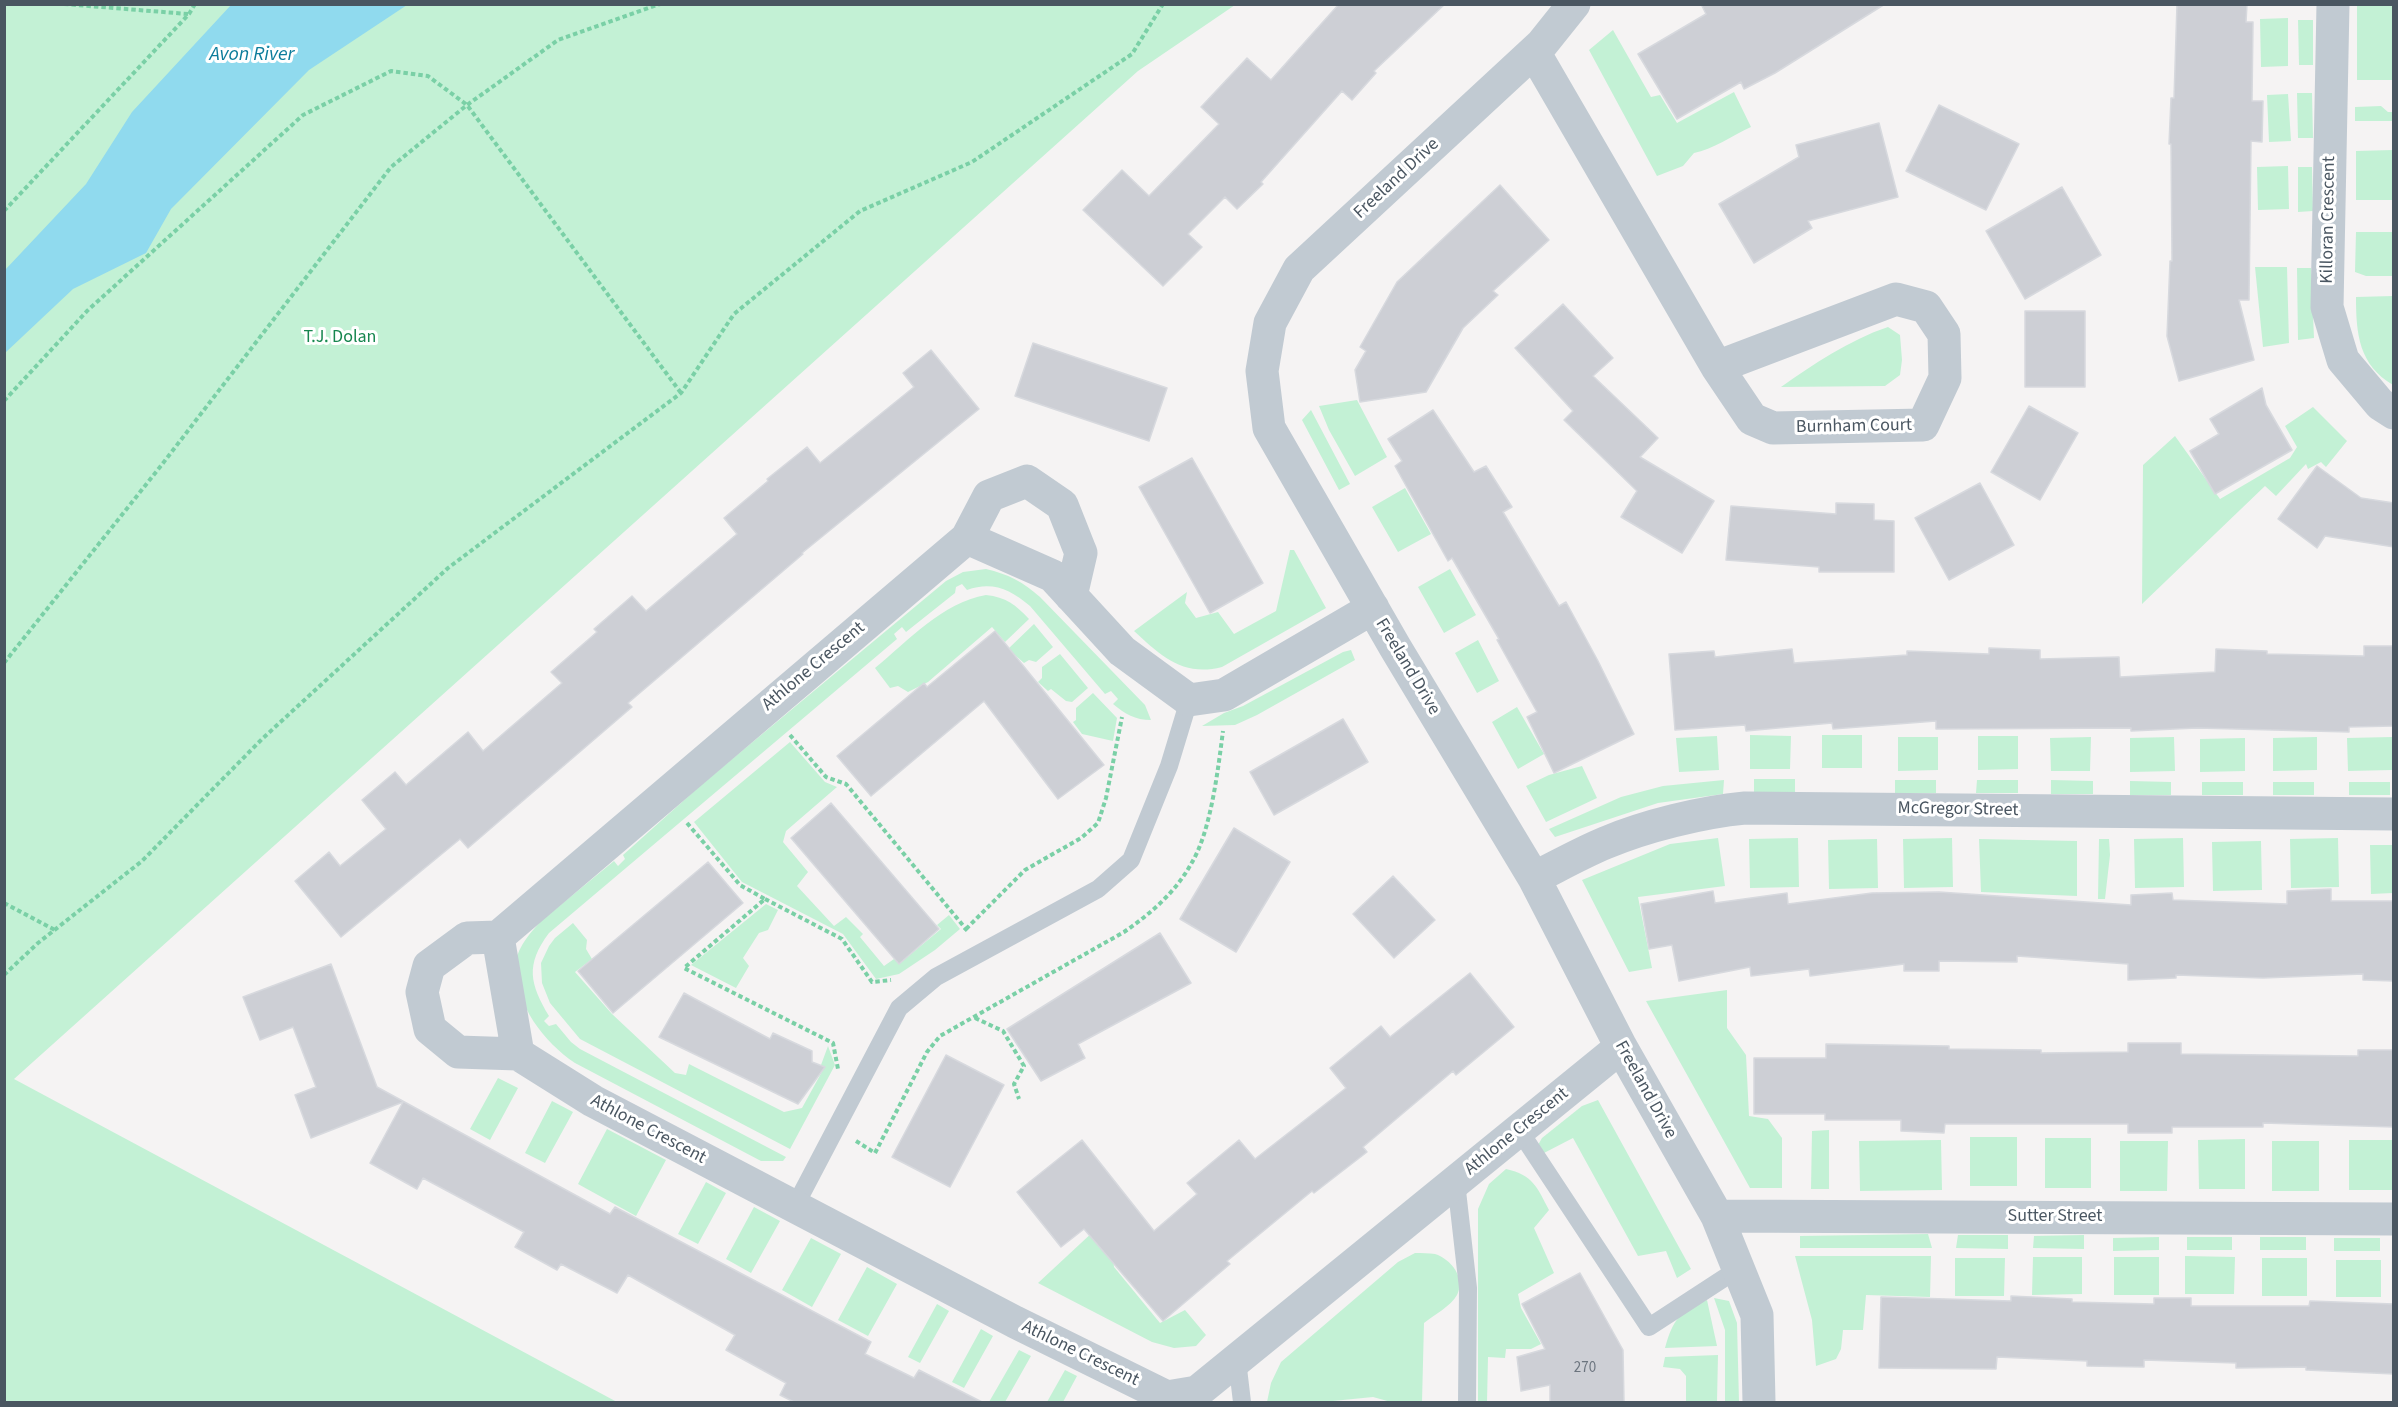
<!DOCTYPE html>
<html>
<head>
<meta charset="utf-8">
<style>
	body { margin:0 }
	#map { position:relative; width:2398px; height:1407px; overflow:hidden; background:#f5f3f3; font-family:"Source Sans 3",sans-serif }
	canvas { display:block }
	.frame { position:absolute; inset:0; border:6px solid #4a5661; pointer-events:none }
</style>
</head>
<body>
<div id="map">
<canvas width="2398" height="1407"></canvas>
<div class="frame"></div>
</div>
<script>
const ctx = document.querySelector('canvas').getContext('2d');
ctx.lineJoin = 'round';
function fill(path, color) {
  ctx.fillStyle = color;
  ctx.fill(path, 'evenodd');
}
function strokePath(path, color, width, dash) {
  ctx.strokeStyle = color;
  ctx.lineWidth = width;
  ctx.lineCap = dash ? 'butt' : 'round';
  ctx.setLineDash(dash || []);
  ctx.stroke(path);
}
function label(font, color, halo, rows, align = 'center') {
  ctx.font = font + ' "Source Sans 3",sans-serif';
  ctx.lineWidth = 6;
  ctx.setLineDash([]);
  ctx.textBaseline = 'middle';
  ctx.strokeStyle = halo;
  ctx.fillStyle = color;
  for (const [text, x, y, turn = 0] of rows) {
    ctx.save();
    ctx.translate(x, y);
    ctx.rotate((+turn || 0) * Math.PI / 180);
    ctx.textAlign = isNaN(turn) ? turn : align;
    if (halo) ctx.strokeText(text, 0, 0);
    ctx.fillText(text, 0, 0);
    ctx.restore();
  }
}
fill(new Path2D(`
	M5 5H1235L1138 71 14 1079 617 1402H5Z
	M2357 5H2393V80H2357Z
	M2288 18V66L2261 67 2260 19Z
	M2298 20H2313V65H2299Z
	M1613 30 1651 97 1660 95 1677 123 1734 92 1751 127C1733 135 1712 150 1694 153L1683 166 1657 176 1589 50Z
	M2297 93H2312L2313 138H2298Z
	M2288 94 2291 141 2269 142 2267 95Z
	M2381 106 2388 112H2393V121H2355V107Z
	M2393 150V200H2356V151Z
	M2288 166 2289 209 2258 210 2257 167Z
	M2298 167H2312L2313 211 2298 212Z
	M2356 232H2393V276H2366L2355 272Z
	M2255 267H2287L2289 343 2263 347Z
	M2297 268H2311L2314 338 2298 340Z
	M2393 296H2394L2393 385C2359 365 2356 334 2356 297Z
	M1888 327 1900 335 1902 360 1900 375 1885 386 1781 387C1814 364 1849 340 1888 327Z
	M1357 400 1387 457 1355 476 1329 430 1319 406Z
	M2313 407 2347 441 2326 467 2321 462 2308 469 2306 464 2276 496 2265 486 2142 604 2143 465 2175 436 2220 499 2290 458 2297 447 2285 426Z
	M1311 410 1350 484 1339 490 1302 420Z
	M1405 488 1431 534 1398 552 1372 507Z
	M1290 550H1294L1326 608 1222 667C1183 677 1161 656 1134 631L1187 592 1185 603 1196 618 1218 612 1234 634 1276 611Z
	M986 569C1008 574 1023 582 1040 597L1145 705 1151 720C1135 720 1125 714 1113 704L1118 699 1111 691 1105 694 1030 606C1010 589 992 581 967 590L962 584 956 587 955 593 906 632 902 627 894 634 897 639 549 933C525 965 530 984 549 1016L544 1021 549 1026 556 1024 571 1042 580 1049 786 1157 783 1161H761L575 1063C544 1042 515 1005 516 965 516 949 530 933 541 921L614 861 618 866 625 859 623 855 701 785 946 581 963 572Z
	M1450 569 1476 615 1444 633 1418 587Z
	M986 595C1006 597 1016 605 1029 619L1005 642 992 627 928 682 908 692 898 686 890 688 875 668C909 640 942 603 986 595Z
	M1034 624 1053 647 1036 662 1029 660 1024 663 1008 649Z
	M1478 640 1499 681 1477 693 1455 653Z
	M1351 650 1355 660 1257 715 1235 725 1202 726 1224 713 1243 706 1343 652Z
	M1060 654 1088 688 1072 702 1066 701 1051 689 1048 691 1038 682 1042 678V667Z
	M1093 693 1117 718 1113 741 1082 734 1073 722 1076 720V708Z
	M1517 707 1544 754 1518 769 1492 722Z
	M1750 735 1791 736 1790 769H1750Z
	M1822 735H1862V768H1822Z
	M1717 736 1719 770 1679 772 1676 738Z
	M1978 736H2018V769L1978 770Z
	M1898 737H1938V770L1898 771Z
	M2091 737 2090 771H2051L2050 738Z
	M2174 737 2175 771 2130 772V738Z
	M2317 737V770L2273 771V738Z
	M2392 737V770L2348 771 2347 738Z
	M2245 738V771L2200 772V739Z
	M790 742 825 782 837 787 786 831 783 842 808 872 797 886 834 926 846 917 863 934 860 937 884 966 894 959 899 964 941 929 937 925 949 915 960 929 935 950 899 974 876 979 843 934 742 882 694 822Z
	M1582 766 1597 798 1546 822 1526 786 1549 775Z
	M1754 779H1795V792H1754Z
	M1724 780 1723 794 1658 803 1555 837 1549 829 1621 797 1663 786Z
	M1895 780H1936V793H1895Z
	M1977 780H2018V793H1976Z
	M2051 780 2093 781V794H2051Z
	M2130 781 2171 782V795H2130Z
	M2202 782H2243V795H2202Z
	M2273 782H2314V795H2273Z
	M2349 782H2390V795H2349Z
	M1718 838 1725 886 1638 897 1652 968 1629 972 1582 880 1670 844Z
	M1798 838 1799 887 1750 888 1749 839Z
	M1952 838 1953 887 1904 888 1903 839Z
	M2183 838 2184 887 2135 888 2134 839Z
	M2338 838 2339 887 2291 888 2290 839Z
	M1877 839 1878 888 1829 889 1828 840Z
	M1979 839 2077 841V896L1981 892Z
	M2099 839H2109L2110 855 2105 899H2098Z
	M2261 841 2262 890 2213 891 2212 842Z
	M2370 845H2393V893L2371 894Z
	M766 904 778 910 768 930 759 933 743 958 749 966 736 988 691 965Z
	M573 923 587 940 586 949 592 959 575 972 612 1014 675 1073 686 1075 689 1064 784 1112 802 1108 824 1068 821 1065 828 1046 835 1065 790 1149 580 1039 550 1003 542 983 541 963 549 946 555 938Z
	M1727 990V1028L1746 1055 1749 1116 1768 1119 1782 1138V1188H1750L1646 1001Z
	M498 1078 518 1088 490 1140 470 1129Z
	M1598 1100 1691 1269 1677 1278 1666 1251 1638 1256 1573 1138 1542 1154 1538 1145 1542 1138 1582 1106Z
	M552 1101 573 1112 545 1163 525 1153Z
	M607 1129 666 1160 636 1216 578 1184Z
	M1829 1130V1189H1811L1812 1131Z
	M1970 1137H2017V1186H1970Z
	M2045 1138H2091V1188H2045Z
	M2245 1139V1189H2199L2198 1140Z
	M1941 1140 1942 1190 1860 1191 1859 1141Z
	M2349 1140H2393V1190H2349Z
	M2120 1141H2168L2167 1191H2120Z
	M2272 1141H2319V1191H2272Z
	M1506 1169C1533 1175 1537 1187 1549 1210L1534 1228 1554 1273 1518 1294 1521 1308 1541 1344 1531 1349H1506L1505 1358 1488 1357 1487 1402H1478V1209L1489 1184Z
	M706 1182 726 1193 698 1244 678 1234Z
	M754 1207 780 1221 751 1273 726 1259Z
	M1109 1217 1114 1267 1160 1323 1185 1310 1206 1335 1196 1346 1174 1348 1152 1342 1038 1283Z
	M1928 1234 1932 1248H1800V1236Z
	M1958 1235H2008V1249L1956 1248Z
	M2084 1235V1249L2033 1248 2034 1236Z
	M2159 1237V1250L2113 1251V1238Z
	M2187 1237H2232V1250H2187Z
	M2306 1237V1250H2260V1237Z
	M811 1238 841 1254 812 1307 782 1290Z
	M2334 1238H2380V1251H2334Z
	M1415 1253C1422 1253 1429 1253 1435 1254 1451 1259 1466 1278 1457 1295 1451 1306 1434 1315 1424 1323L1422 1402H1391L1373 1397 1323 1402H1267L1271 1383 1281 1362 1398 1262Z
	M1795 1256H1931L1930 1297 1866 1295 1863 1330H1843L1841 1349 1836 1359 1816 1366 1812 1320Z
	M2185 1256 2235 1257 2234 1294H2185Z
	M2033 1257H2082V1294L2032 1295Z
	M2114 1257H2159V1295H2114Z
	M1955 1258H2005L2004 1296H1955Z
	M2262 1258H2307V1296H2262Z
	M2336 1260H2381V1297H2336Z
	M867 1267 897 1284 868 1336 838 1320Z
	M1714 1298 1729 1301 1737 1323 1739 1402H1725V1330Z
	M1707 1300 1717 1346 1665 1348C1673 1320 1679 1311 1707 1300Z
	M937 1304 949 1311 920 1363 908 1357Z
	M981 1329 993 1336 964 1388 952 1382Z
	M1019 1350 1031 1356 1005 1402H989Z
	M1718 1355 1717 1402H1686V1376L1680 1369 1663 1367 1665 1357Z
	M1065 1370 1077 1376 1063 1402H1047Z`), '#c3f1d5');
fill(new Path2D(`
	M231 5H407L309 70 171 209 146 253 73 289 5 353V270L86 184 132 112Z`), '#90daee');
const building = new Path2D(`
	M1339 4H1445L1374 71 1376 73 1352 100 1342 91 1261 182 1263 184 1237 209 1225 197 1188 234 1202 247 1163 286 1083 210 1122 170 1149 196 1219 124 1201 107 1247 58 1271 80Z
	M1701 4H1885L1775 73 1744 89 1741 82 1677 119 1638 54 1706 14Z
	M2177 4H2247L2246 22H2253L2252 101H2263L2262 142 2251 141 2249 300H2239L2254 360 2179 381 2167 336 2170 261H2172L2171 144H2169L2171 98H2174Z
	M1939 105 2019 144 1986 210 1906 171Z
	M1879 123 1898 197 1808 221 1812 228 1754 263 1719 204 1799 157 1796 145Z
	M1500 185 1549 240 1493 291 1498 295 1463 328 1426 392 1360 402 1355 370 1366 351 1360 347 1397 282Z
	M2062 187 2101 255 2025 299 1986 231Z
	M1563 304 1613 358 1593 376 1658 438 1640 457 1714 501 1682 553 1621 517 1637 491 1564 420 1573 411 1515 348Z
	M2025 311H2085V387H2025Z
	M1033 343 1167 388 1149 441 1015 396Z
	M931 350 979 409 802 553 803 554 628 703 632 707 468 848 460 839 341 937 295 881 329 852 340 866 386 829 362 800 395 772 406 785 468 732 483 751 562 683 551 672 597 632 594 629 632 596 646 611 737 534 724 518 768 481 767 479 807 447 820 463 914 387 903 373Z
	M2262 388 2266 405 2292 450 2215 494 2190 451 2219 434 2210 419Z
	M2029 406 2078 433 2040 500 1991 472Z
	M1433 410 1474 472 1486 466 1512 507 1503 512 1559 606 1566 602 1598 661 1634 734 1554 773 1527 717 1537 712 1497 640 1499 639 1452 558 1448 561 1395 466 1402 461 1388 439Z
	M1192 458 1263 583 1210 613 1139 487Z
	M2317 466 2361 498 2394 503V547L2325 536 2317 548 2278 519Z
	M1980 483 2014 545 1949 580 1915 518Z
	M1836 503 1874 504V520L1894 521V572H1819V567L1726 560 1731 506 1836 514Z
	M995 631 1104 765 1058 799 984 701 871 796 837 756 924 683 927 687Z
	M2364 646H2394V726L2349 727V732L2197 728 2131 731V728L1936 729V721L1833 729 1832 723 1746 731 1745 725 1675 730 1669 654 1714 651 1715 657 1792 649 1794 663 1907 655V651L1989 654V648L2040 650V659L2119 657 2120 677 2215 672 2216 649 2267 651V654L2364 656Z
	M1343 719 1368 762 1274 815 1250 772Z
	M831 803 939 929 899 964 791 838Z
	M1234 828 1290 862 1236 952 1180 919Z
	M708 862 743 903 613 1013 578 971Z
	M1393 876 1435 920 1394 958 1353 914Z
	M2331 889V901H2394V981L2363 980V974L2263 978 2176 975V978L2128 980V964L2017 956V962L1939 961V971H1904V964L1810 976 1809 969 1751 976 1750 967 1679 981 1672 945 1649 949 1641 904 1713 891 1715 903 1787 893 1788 904 1872 893 1939 892 2131 905V895L2172 893 2173 900 2287 904V891Z
	M1160 933 1191 983 1078 1044 1085 1058 1041 1081 1007 1029Z
	M331 964 377 1087 610 1214 615 1207 871 1342 865 1354 914 1378 919 1370 982 1402H794L780 1395 786 1383 726 1350 735 1335 628 1275 617 1293 561 1264 557 1270 515 1247 524 1232 423 1178 417 1189 370 1163 403 1102 311 1138 295 1095 316 1087 293 1027 260 1040 243 997Z
	M1470 973 1514 1027 1456 1075 1453 1071 1363 1147 1367 1152 1314 1193 1312 1191 1227 1261 1230 1264 1163 1321 1084 1229 1061 1247 1017 1192 1082 1140 1154 1231 1197 1194 1187 1183 1239 1140 1255 1159 1346 1088 1330 1068 1381 1026 1390 1037Z
	M684 993 770 1039 773 1033 812 1051V1062L825 1067 798 1104 659 1037Z
	M2128 1043H2181V1054L2358 1056V1050H2394V1127L2263 1123V1127H2172V1133H2128V1124H1945L1944 1133 1901 1131V1120H1825V1114H1754V1058H1826V1044L1949 1046V1049L2041 1050V1053L2128 1052Z
	M946 1055 1004 1085 950 1187 892 1157Z
	M1580 1273 1623 1350 1624 1402H1550V1385L1521 1391 1517 1357 1545 1349 1522 1304Z
	M2011 1296 2072 1299V1302L2154 1304V1298H2191V1306H2309L2310 1301 2394 1304V1374L2306 1370V1367L2236 1368V1363L2144 1360V1367L2087 1366V1361L1997 1357 1996 1369 1879 1368 1881 1297 2011 1301Z`);
fill(building, '#cdcfd5');
strokePath(building, '#d7d9de', 1.5);
strokePath(new Path2D(`
	M64 4 188 14
	M4 211 189 14 195 4
	M4 401 87 311 303 115 391 71 428 76 467 105 681 393
	M4 663 160 467 391 167 467 105 558 40 660 4
	M790 735 826 777 846 784 966 929 964 931
	M687 823 740 885 765 899 684 968 833 1043 838 1069
	M765 899 842 939 872 982 891 980
	M4 903 55 930
	M966 929 1025 870 1081 838 1098 823 1106 798 1122 717
	M4 975 38 943 142 861 262 739 448 568 681 393 734 314 860 211 972 162 1132 54 1163 4
	M975 1018 1003 1031 1024 1066 1014 1084 1019 1099
	M856 1141 875 1153 927 1052 940 1036 1124 932C1150 914 1175 893 1191 864 1211 832 1218 769 1223 731`), '#7ad0a6', 4, [4.5, 3]);
strokePath(new Path2D(`
	M1519 1130 1649 1327 1738 1269
	M1456 1182 1468 1288 1467 1402
	M794 1208 899 1008 936 977 1098 889 1131 860 1169 766 1189 700
	M1237 1360 1242 1402`), '#c1cad2', 18);
strokePath(new Path2D(`
	M1574 4 1542 44 1299 269 1270 323 1262 371 1269 428 1395 647 1534 878 1621 1047 1717 1216 1757 1315 1759 1402
	M2333 4 2327 307 2343 360 2380 404 2394 413
	M1534 52 1717 367 1752 419 1773 428 1923 425 1945 378 1944 334 1926 307 1896 299 1717 367
	M967 538 989 496 1027 481 1062 505 1079 548 1081 553 1071 596
	M1534 878C1558 866 1581 853 1605 843 1645 826 1702 812 1745 808L2394 814
	M498 937 518 1054 593 1101 1015 1322 1167 1397 1197 1392 1621 1047
	M518 1054 458 1052 430 1029 422 992 429 966 467 938 498 937 967 538 1053 576 1122 651 1189 700 1224 695 1373 608
	M1717 1216 2394 1219`), '#c1cad2', 33);
label('15px', '#6b747e', null, [
	["270",1585,1369]
]);
label('18px', '#4a5661', '#fff', [
	["Freeland Drive",1397,179,-43],
	["Killoran Crescent",2329,220,-89],
	["Burnham Court",1854,427,-1],
	["Athlone Crescent",814,667,-40],
	["Freeland Drive",1407,667,59],
	["McGregor Street",1958,810,1],
	["Freeland Drive",1645,1090,61],
	["Athlone Crescent",648,1130,28],
	["Athlone Crescent",1517,1132,-39],
	["Sutter Street",2055,1217],
	["Athlone Crescent",1080,1354,26]
]);
label('18px', '#17864f', '#fff', [
	["T.J. Dolan",340,338]
]);
label('italic 20px', '#0c7c9b', '#fff', [
	["Avon River",252,56]
]);
</script>
</body>
</html>
